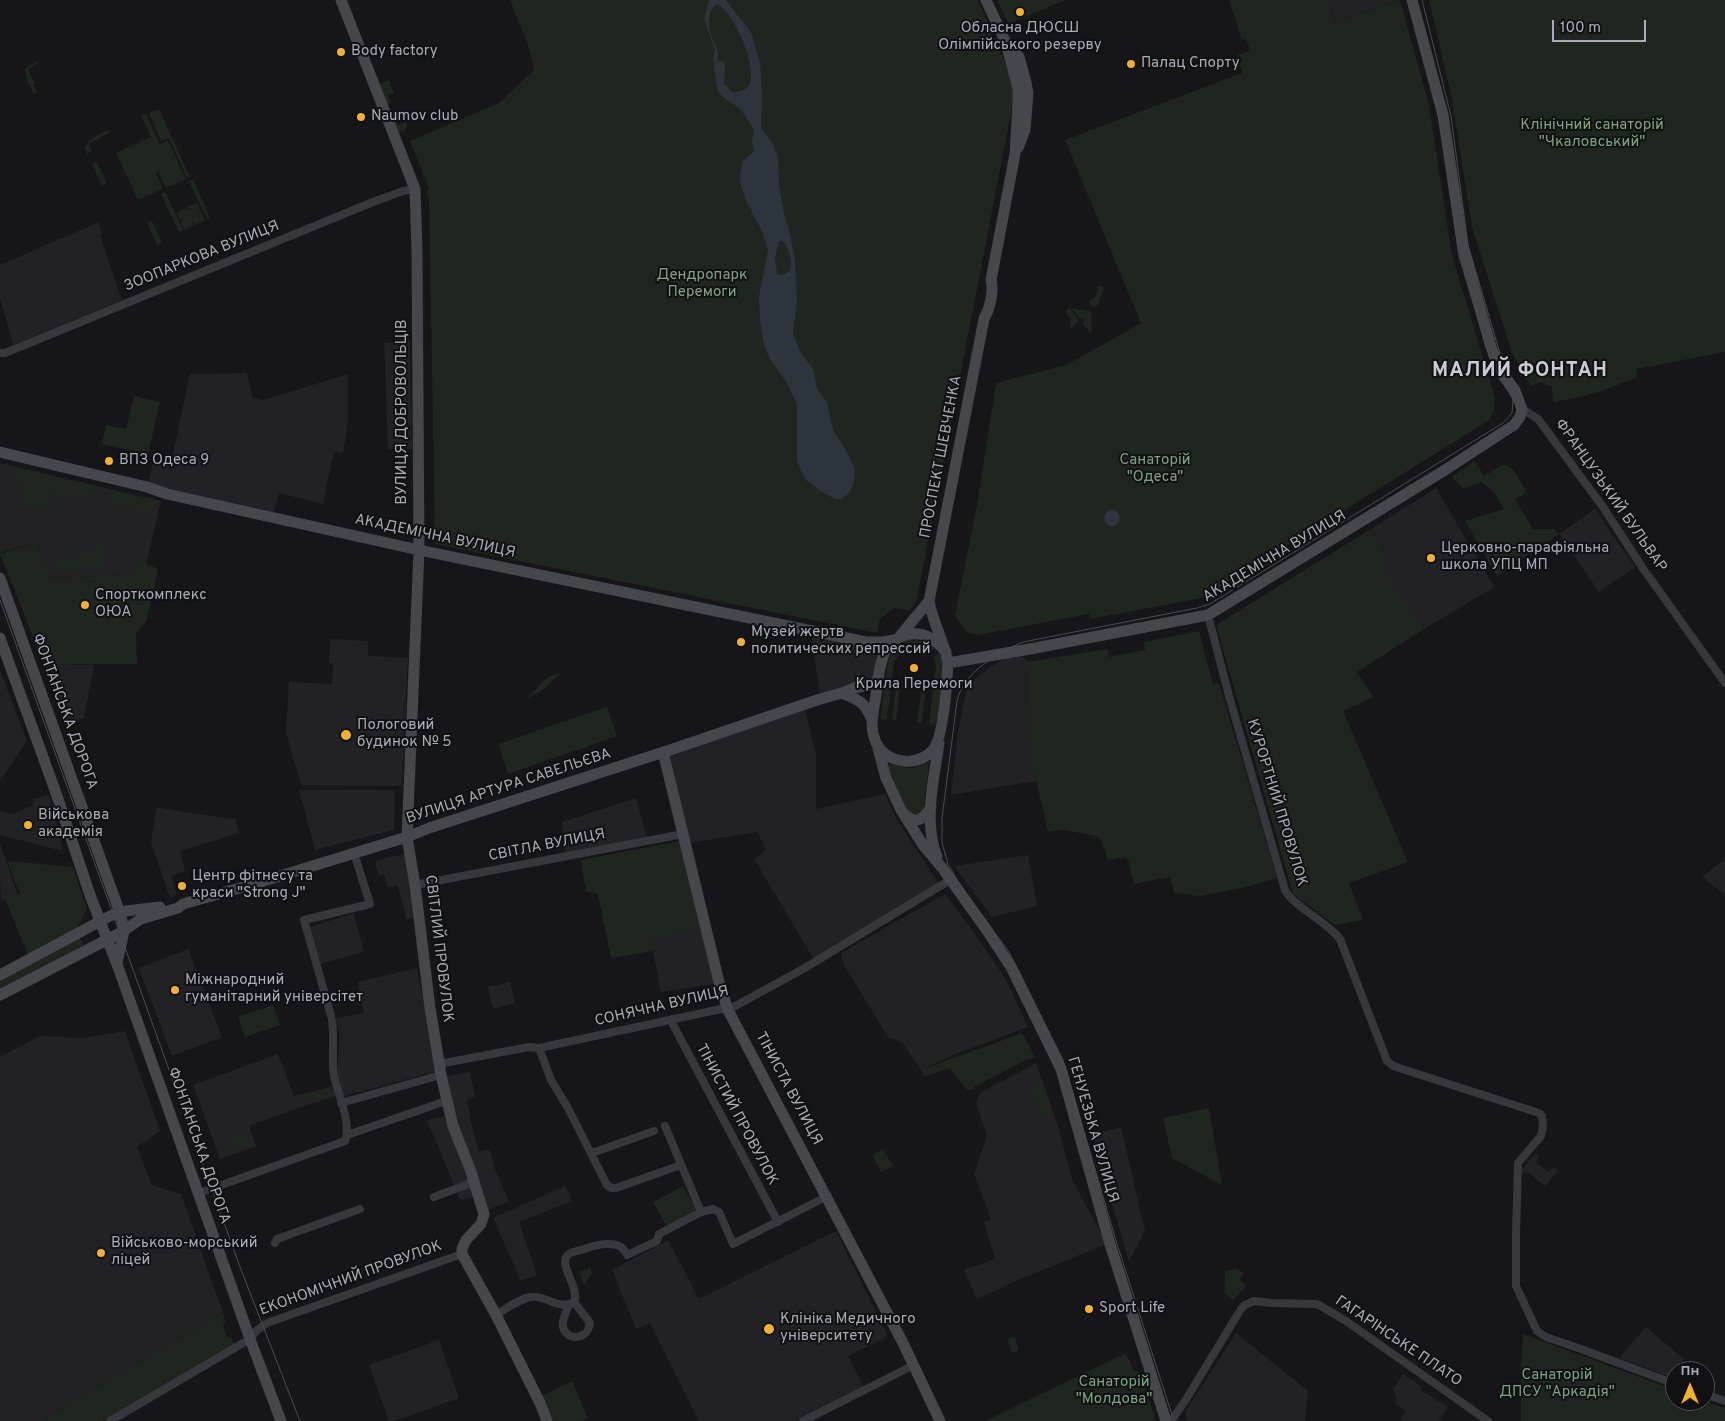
<!DOCTYPE html>
<html>
<head>
<meta charset="utf-8">
<style>
	body { margin:0 }
	#map { position:relative; width:1725px; height:1421px; overflow:hidden; background:#161618; font-family:Overpass,sans-serif }
	canvas { display:block }
	.north { position:absolute; left:1665px; top:1361px; width:50px; height:50px; box-sizing:border-box; background:#111113; border:1px solid #4d4f55; border-radius:50%; rotate:0deg; font-size:14px; font-weight:700; line-height:20px; text-align:center; color:#a8adb8 }
	.north::after { content:''; display:block; margin:auto; width:18px; height:22px; background:#f2b134; clip-path:polygon(50% 0,100% 100%,50% 72%,0 100%) }
	.scale { position:absolute; left:1552px; top:20px; width:94px; height:22px; box-sizing:border-box; border:2px solid #a8adb8; border-top:0; padding-left:6px; font-size:15px; line-height:18px; white-space:nowrap; color:#a8adb8; -webkit-text-stroke:4px #111113; paint-order:stroke }
</style>
</head>
<body>
<div id="map">
<canvas width="1725" height="1421"></canvas>
<div class="north">Пн</div>
<div class="scale">100 m</div>
</div>
<script>
const ctx = document.querySelector('canvas').getContext('2d');
ctx.lineJoin = 'round';
function fill(path, color) {
  ctx.fillStyle = color;
  ctx.fill(path, 'evenodd');
}
function strokePath(path, color, width, dash) {
  ctx.strokeStyle = color;
  ctx.lineWidth = width;
  ctx.lineCap = dash ? 'butt' : 'round';
  ctx.setLineDash(dash || []);
  ctx.stroke(path);
}
function label(font, color, halo, rows, align = 'center') {
  ctx.font = font + ' Overpass,sans-serif';
  ctx.lineWidth = 4;
  ctx.setLineDash([]);
  ctx.textBaseline = 'middle';
  ctx.strokeStyle = halo;
  ctx.fillStyle = color;
  for (const [text, x, y, turn = 0] of rows) {
    ctx.save();
    ctx.translate(x, y);
    ctx.rotate((+turn || 0) * Math.PI / 180);
    ctx.textAlign = isNaN(turn) ? turn : align;
    if (halo) ctx.strokeText(text, 0, 0);
    ctx.fillText(text, 0, 0);
    ctx.restore();
  }
}
fill(new Path2D(`
	M1327 0H1399L1335 23Z
	M99 222 102 233 100 235 122 300 13 345 0 298V265Z
	M410 341 412 449H388L384 343Z
	M247 373 253 398 264 400 348 374V423L343 453 334 451 323 504 279 493 274 512 148 485 153 461 171 463 190 374Z
	M0 463 161 501 146 564H134L133 575 50 578 36 542 0 553Z
	M1436 488 1494 587 1424 629 1382 571 1384 561 1387 555 1371 529Z
	M1595 509 1635 567 1599 592 1559 534Z
	M811 634 856 642 872 649 878 662 874 682 820 696Z
	M330 639 368 641V656L408 658 402 786 301 785 286 733 289 682 332 684 333 663H329Z
	M1021 655 1028 662 1027 724 1036 781 951 795 958 732 966 691 975 679 989 668 1003 659Z
	M44 664 94 665 84 718 65 726Z
	M0 670 27 741 0 781Z
	M805 709 816 754V809L885 794 899 823 939 884 814 960 755 860 766 849 757 832 689 843 668 756Z
	M299 790H395L394 830 315 850Z
	M49 795 63 851 0 835V811L13 814 33 805 32 799Z
	M636 798 647 837 565 852 562 822Z
	M157 807 184 812 232 819 235 818 239 833 180 851 185 871 171 876 177 895 170 898 151 842Z
	M681 841 714 984 661 992 653 951 611 958 598 894 586 891 581 860Z
	M0 844 18 895 1 900 0 877Z
	M405 854 411 884 413 918 406 919 398 886 387 887 384 874 378 875 375 862 385 858Z
	M1028 855 1037 906 992 917 954 866Z
	M1725 859V895L1702 877Z
	M945 894 972 930 1006 980 1028 1027 951 1056 921 1070 902 1042 888 1037 844 965 841 953Z
	M354 913 364 952 319 964 310 927Z
	M188 949 222 1037 172 1056 139 968Z
	M417 968 438 1071 344 1096 339 1085 337 1073 340 1032 335 1018 364 1013 357 982Z
	M510 982 515 1003 493 1009 488 987Z
	M125 1031 160 1131 137 1147 152 1185 181 1194 223 1313 41 1421H0V1057L40 1036 82 1038Z
	M278 1054 294 1096 334 1086 336 1096 298 1108 249 1126 256 1146 220 1159 193 1085Z
	M1036 1063 1057 1123 1072 1179 1107 1244 1020 1279 977 1299 964 1270 995 1259 984 1222 991 1219 974 1174 987 1135 976 1104 978 1096 982 1092Z
	M470 1072 475 1097 467 1099 472 1127 479 1151 490 1149 494 1167 509 1201 488 1210 455 1121 444 1077Z
	M445 1116 474 1197 460 1200 427 1120Z
	M1121 1127 1145 1231 1129 1261 1092 1135Z
	M1535 1153 1539 1157 1536 1162 1548 1172 1554 1167 1558 1170 1545 1186 1528 1172 1525 1174 1520 1171Z
	M565 1186 572 1201 519 1222 537 1275 521 1281 493 1218Z
	M836 1231 888 1336 848 1356 864 1387 796 1421H699L650 1323 636 1329 612 1270 668 1240 699 1299Z
	M1646 1327 1684 1359 1675 1371 1672 1378 1619 1358Z
	M1236 1333 1308 1391 1305 1421H1187L1185 1412Z
	M439 1340 459 1398 395 1421H389L369 1365Z
	M1403 1374 1422 1387 1421 1390 1448 1407 1439 1421H1402L1400 1420 1406 1411 1395 1403 1396 1398 1393 1389Z`), '#222225');
fill(new Path2D(`
	M510 0H978L1016 88 916 603 908 610 894 608 880 619 877 633 435 544 429 197 426 193 429 188 410 141 499 103 534 70 528 45Z
	M997 0H1065L1009 24Z
	M1229 0H1327L1335 23 1400 0 1429 105 1452 255 1495 398C1495 408 1494 413 1488 421L1202 598 1090 619 1089 614 977 635 966 632 955 615 977 505 996 383 1066 365 1141 323 1065 140 1242 73 1238 55 1250 50 1246 39 1242 40Z
	M1429 0H1725V352L1636 369 1637 377C1609 389 1583 398 1553 402L1552 387 1541 382 1530 386 1512 353 1472 227 1451 94Z
	M37 61 38 63 28 70 35 83 33 85 37 92 34 94 27 81 25 69Z
	M389 80 394 93 388 95 391 103 387 104 379 84Z
	M159 109 190 177 187 178 169 138 161 141 149 113Z
	M392 109 398 125 406 122 407 127 404 131 396 132 388 111Z
	M146 114 160 145 168 140 186 179 166 188 158 172 156 173 163 189 138 200 116 153 151 137 141 116Z
	M108 130 109 133 89 144 92 151 87 154 84 147 94 137Z
	M96 162 107 183 102 186 92 164Z
	M193 179 210 218 207 219 189 181Z
	M165 192 183 230 179 232 161 194Z
	M197 203 201 211 196 214 201 212 205 220 195 225 193 221 194 225 184 230 181 222 185 218 180 220 176 213 186 208 189 211 187 207Z
	M152 221 162 243 157 245 147 223Z
	M1098 286 1104 287 1098 305 1093 307 1089 304V301L1096 296Z
	M1069 307 1078 319 1077 323 1069 329 1071 318 1068 317 1066 312Z
	M1071 308 1089 311 1092 314 1091 333 1083 324 1084 320 1079 318Z
	M134 396 160 402 148 454 102 444 106 425 126 429Z
	M1475 461 1484 476 1504 464 1514 470 1527 493 1515 499 1533 529H1554L1559 534 1497 576 1465 521 1504 509 1495 493 1481 482 1463 489 1452 477Z
	M19 469 45 475 55 501 30 511 17 479Z
	M47 476 93 486 91 497 77 493 57 500Z
	M112 490 156 501 153 514 109 503Z
	M1371 529 1387 556 1384 561 1383 571 1424 629 1357 672 1373 697 1343 711 1408 862 1349 883 1363 920 1335 925 1293 894 1216 625Z
	M96 539 101 540 105 543V567L54 571 55 562 51 558H59L63 561 77 557 78 552C85 556 89 557 96 550Z
	M36 542 50 578 133 575 134 564H146L158 569 147 620 136 634 137 664H44L0 554Z
	M1199 631 1213 684 1219 683 1277 878 1242 888 1200 896 1174 893 1170 877 1134 884 1128 859 1125 857 1108 860 1102 842 1097 836 1064 830 1048 832 1033 766 1027 724 1028 662 1107 649 1109 657 1145 650 1144 642Z
	M907 640 923 641 936 648 929 653 917 647 905 649 900 644Z
	M895 648 900 653 894 662 887 720 880 719 888 661Z
	M939 653C948 669 939 707 936 726L929 725 936 665 933 657Z
	M562 672 543 690 526 699 548 677Z
	M896 688 900 689 896 720H892Z
	M921 692H925L922 723H917Z
	M607 707 617 736 508 774 498 744Z
	M928 761 929 762 924 808 922 814 912 817 899 798 888 764C905 765 908 774 928 761Z
	M681 841 700 924 669 935 651 938 653 951 611 958 598 894 586 891 581 860Z
	M7 861 73 867 87 908 77 928 28 954 5 899 20 894Z
	M78 935 84 945 0 991V978Z
	M273 1005 280 1025 245 1037 238 1017Z
	M1022 1033 1035 1057 1024 1061 974 1087V1089L968 1091 949 1068 924 1077 921 1070Z
	M1041 1077 1053 1113 1041 1117 1031 1090Z
	M329 1090 331 1096 302 1104 300 1098Z
	M1209 1108 1222 1185 1172 1158 1163 1118Z
	M245 1133 249 1144 233 1150 229 1139Z
	M883 1149 893 1166 881 1172 872 1155Z
	M683 1186 697 1211 667 1227 653 1202Z
	M590 1268 592 1274 584 1285 579 1272Z
	M1236 1269 1244 1273 1239 1280 1246 1286 1233 1300 1224 1293 1225 1271Z
	M223 1313 226 1323 223 1324 227 1338 231 1337 235 1346 102 1421H41Z
	M1523 1334 1675 1390V1401H1705L1725 1408V1421H1521V1369Z
	M1015 1337 1019 1350 1012 1353 1007 1339Z
	M1126 1353 1134 1371 1140 1373 1156 1421H985Z
	M572 1381 588 1418 582 1421H551L541 1396Z`), '#1e261f');
fill(new Path2D(`
	M709 0H726L747 27 752 35 760 63 762 94 761 128 773 144 778 158 779 184 784 214 790 233 795 261 797 301 793 334 801 353 813 369 817 389 827 402 833 430 847 452 855 469 854 481 850 492 841 499H835L819 490 806 480 803 475 797 461V404L788 385 770 359 764 346 760 320 759 296 768 250 762 231 747 203 741 186 740 174 743 161 754 151 752 142 754 129 741 110 722 96 717 89 713 58 715 50 704 19ZM717 4C733 10 762 74 747 88 743 91 737 92 732 92L724 84 725 62 718 61C718 58 718 56 718 53 718 48 713 43 712 38 708 28 707 10 717 4ZM780 240 783 241C789 248 793 262 790 271L783 275 777 274 775 257Z
	M1582 136H1592L1596 138V140L1593 143 1588 142 1580 146 1578 140Z
	M1104 518a8 8 0 1 1 16 0a8 8 0 1 1-16 0Z`), '#2c353c');
strokePath(new Path2D(`
	M0 353H5L373 202 403 191 415 189
	M1522 409 1538 419 1603 507 1642 567 1725 683
	M1208 615 1229 696 1285 890C1293 906 1326 921 1340 939L1387 1061 1393 1066 1539 1113 1542 1116 1543 1126 1541 1136 1518 1163 1516 1235V1286L1537 1331 1546 1337 1581 1349 1675 1384
	M415 885 683 834
	M331 1016 304 920 370 904 354 853
	M671 1021 778 1222
	M539 1048 551 1080 568 1108 607 1185 611 1188H616L681 1165
	M439 1064 529 1047 539 1048 721 1009 728 1010 803 969 950 880
	M341 1103 441 1075
	M665 1126 701 1212
	M347 1135 446 1101
	M592 1153 654 1131
	M199 1193 345 1141C352 1126 338 1093 334 1076 331 1059 335 1039 332 1021
	M434 1197 474 1182
	M275 1243 277 1239 360 1209
	M569 1305C567 1310 564 1316 563 1321 560 1340 587 1344 590 1323L574 1302
	M496 1315C506 1309 520 1298 532 1297 547 1295 558 1311 574 1302 581 1289 556 1263 569 1254 572 1252 578 1251 581 1250 590 1247 598 1244 608 1244 617 1244 623 1246 627 1255L657 1241 659 1234 701 1212 713 1209 719 1212 733 1244 828 1196
	M1705 1394 1725 1401
	M110 1421 250 1339 256 1331 267 1323 462 1254
	M803 1421 914 1365
	M1171 1421 1185 1401 1241 1309 1245 1305 1254 1301 1271 1303 1315 1304 1319 1305 1346 1321 1488 1421`), '#37383d', 8);
strokePath(new Path2D(`
	M341 0 415 189 417 250 419 550 407 837 415 885 430 1008 441 1075 453 1126 470 1169 484 1214 481 1224 466 1240 462 1249V1254L496 1315 540 1403 547 1421
	M1008 45 1019 57 1026 82 1028 93 1025 130 1018 148
	M0 452 147 487 167 494 419 550 866 642H884L894 640
	M0 578 121 916 124 931 117 963
	M900 636 929 601
	M0 638 56 793 90 895 118 967 250 1339 281 1421
	M946 652C942 647 938 642 932 639 917 629 895 634 886 650 879 663 878 680 876 695 874 709 869 726 875 740 879 752 891 760 904 761 914 762 924 759 932 751 944 739 947 682 948 663 944 641 933 623 929 601L984 319C990 308 994 292 991 280L1015 154 1018 104V88L1006 43 986 0
	M948 663 1030 649 1208 615 1445 470 1514 425 1520 417 1522 409 1515 391 1502 374 1491 347 1463 248 1443 115 1412 0
	M842 693C859 700 865 702 872 720
	M878 748 886 778 901 810 923 845 943 869 986 929 1011 967 1061 1069 1110 1244 1166 1421
	M663 752 719 982 728 1010 903 1343 940 1421
	M904 814C916 826 924 819 931 807
	M937 857C923 821 934 780 939 743
	M0 975 110 916 126 911 160 907
	M0 995 120 933 141 919 178 908 183 904 254 884 407 837 429 828 670 750 817 700 842 693 854 688 870 685 878 681`), '#45474d', 11);
strokePath(new Path2D(`
	M1422 0 1451 116 1468 245 1504 367 1518 386 1522 396 1521 406 1515 417
	M0 600 240 1267 300 1421
	M1174 1421 1117 1244 1063 1060 1009 952 963 890 948 864 942 843V818L957 701C963 673 998 652 1023 642L1197 608 1210 604 1503 423 1512 413 1513 399 1492 366 1459 256 1442 135 1433 88 1408 0`), '#4a4c52', 1);
for (const [x, y, r, color] of [
	[1020,12,5,"#f2b134"],
	[341,52,5,"#f2b134"],
	[1131,64,5,"#f2b134"],
	[361,117,5,"#f2b134"],
	[109,461,5,"#f2b134"],
	[1431,558,5,"#f2b134"],
	[85,605,5,"#f2b134"],
	[741,642,5,"#f2b134"],
	[914,668,5,"#f2b134"],
	[346,735,6,"#f2b134"],
	[28,825,5,"#f2b134"],
	[182,886,5,"#f2b134"],
	[175,990,5,"#f2b134"],
	[101,1253,5,"#f2b134"],
	[1089,1309,5,"#f2b134"],
	[769,1329,6,"#f2b134"]
]) {
  const dot = new Path2D();
  dot.arc(x, y, r, 0, 2 * Math.PI);
  ctx.fillStyle = color;
  ctx.fill(dot);
  strokePath(dot, '#111113', 2);
}
label('15px', '#a8adb8', '#111113', [
	["Обласна ДЮСШ",1020,29,"center"],
	["Олімпійського резерву",1020,46,"center"],
	["Body factory",351,52],
	["Палац Спорту",1141,64],
	["Naumov club",371,117],
	["ВПЗ Одеса 9",119,461],
	["Церковно-парафіяльна",1441,549],
	["школа УПЦ МП",1441,566],
	["Спорткомплекс",95,596],
	["ОЮА",95,613],
	["Музей жертв",751,633],
	["политических репрессий",751,650],
	["Крила Перемоги",914,685,"center"],
	["Пологовий",357,726],
	["будинок № 5",357,743],
	["Військова",38,816],
	["академія",38,833],
	["Центр фітнесу та",192,877],
	["краси \"Strong J\"",192,894],
	["Міжнародний",185,981],
	["гуманітарний універсітет",185,998],
	["Військово-морський",111,1244],
	["ліцей",111,1261],
	["Sport Life",1099,1309],
	["Клініка Медичного",780,1320],
	["університету",780,1337]
], 'left');
label('15px', '#7fa381', '#111113', [
	["Клінічний санаторій",1592,126],
	["\"Чкаловський\"",1592,143],
	["Дендропарк",702,276],
	["Перемоги",702,293],
	["Санаторій",1155,461],
	["\"Одеса\"",1155,478],
	["Санаторій",1557,1376],
	["ДПСУ \"Аркадія\"",1557,1393],
	["Санаторій",1114,1383],
	["\"Молдова\"",1114,1400]
]);
label('15px', '#a8adb8', '#111113', [
	["ЗООПАРКОВА ВУЛИЦЯ",202,257,-22],
	["ВУЛИЦЯ ДОБРОВОЛЬЦІВ",403,412,-90],
	["ПРОСПЕКТ ШЕВЧЕНКА",942,457,-79],
	["ФРАНЦУЗЬКИЙ БУЛЬВАР",1610,496,55],
	["АКАДЕМІЧНА ВУЛИЦЯ",435,537,12],
	["АКАДЕМІЧНА ВУЛИЦЯ",1275,557,-31],
	["ФОНТАНСЬКА ДОРОГА",64,712,70],
	["ВУЛИЦЯ АРТУРА САВЕЛЬЄВА",509,787,-18],
	["КУРОРТНИЙ ПРОВУЛОК",1276,803,73],
	["СВІТЛА ВУЛИЦЯ",547,846,-11],
	["СВІТЛИЙ ПРОВУЛОК",438,949,83],
	["СОНЯЧНА ВУЛИЦЯ",662,1007,-13],
	["ТІНИСТА ВУЛИЦЯ",788,1089,62],
	["ТІНИСТИЙ ПРОВУЛОК",736,1115,62],
	["ГЕНУЕЗЬКА ВУЛИЦЯ",1092,1130,74],
	["ФОНТАНСЬКА ДОРОГА",198,1146,71],
	["ЕКОНОМІЧНИЙ ПРОВУЛОК",351,1279,-20],
	["ГАГАРІНСЬКЕ ПЛАТО",1398,1342,34]
]);
ctx.letterSpacing = '1px';
label('bold 20px', '#c9ccd4', '#111113', [
	["МАЛИЙ ФОНТАН",1520,372]
]);
ctx.letterSpacing = '0px';
</script>
</body>
</html>
